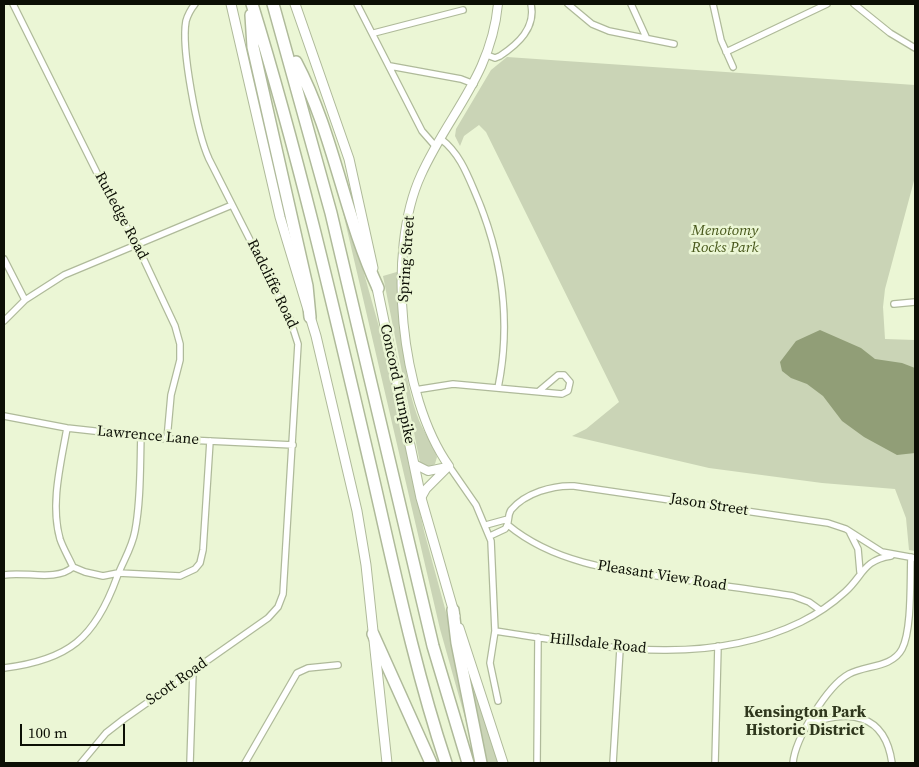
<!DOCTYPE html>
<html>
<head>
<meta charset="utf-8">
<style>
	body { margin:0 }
	#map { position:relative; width:919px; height:767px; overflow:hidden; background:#ebf6d5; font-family:"Source Serif 4",serif }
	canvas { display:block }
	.frame { position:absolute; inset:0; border:5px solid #0c0f05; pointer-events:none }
	.scale { position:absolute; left:20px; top:724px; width:105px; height:22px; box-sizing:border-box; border:2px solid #0c0f05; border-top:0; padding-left:6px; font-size:15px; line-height:18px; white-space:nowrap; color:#0c0f05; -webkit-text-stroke:4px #ebf6d5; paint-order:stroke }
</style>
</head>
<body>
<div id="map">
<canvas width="919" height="767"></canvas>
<div class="frame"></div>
<div class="scale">100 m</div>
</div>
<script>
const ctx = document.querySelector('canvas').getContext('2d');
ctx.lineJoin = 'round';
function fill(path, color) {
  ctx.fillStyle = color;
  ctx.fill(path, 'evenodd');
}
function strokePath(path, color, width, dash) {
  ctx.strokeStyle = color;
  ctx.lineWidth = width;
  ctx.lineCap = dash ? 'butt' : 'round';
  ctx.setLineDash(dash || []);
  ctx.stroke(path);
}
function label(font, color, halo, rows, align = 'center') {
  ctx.font = font + ' "Source Serif 4",serif';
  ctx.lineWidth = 5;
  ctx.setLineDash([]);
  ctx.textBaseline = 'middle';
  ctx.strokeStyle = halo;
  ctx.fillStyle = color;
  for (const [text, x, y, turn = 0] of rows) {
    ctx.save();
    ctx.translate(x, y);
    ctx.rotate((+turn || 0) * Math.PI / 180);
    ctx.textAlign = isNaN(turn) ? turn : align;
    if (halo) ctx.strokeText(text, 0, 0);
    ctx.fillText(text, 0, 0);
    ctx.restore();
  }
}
fill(new Path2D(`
	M507 57 915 85V177L885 289 883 307 885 339 915 340V551L909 550 906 518 895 489 822 483 709 468 572 436 586 429 619 402 486 132 479 125 464 136 460 146 455 136 456 129 491 70Z
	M337 177 383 341 424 531 453 638 469 725H467L440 629 335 178Z
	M400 271C401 319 401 369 417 415 422 430 432 442 437 457L435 464 429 467 420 463 383 276Z
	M467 667 498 763H486Z`), '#cad4b6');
fill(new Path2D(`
	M820 330 861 348 875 359 902 363 915 368V453L897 455 864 437 842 421 823 396 807 384 791 378 782 371 780 362 796 341Z`), '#919e77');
const minor = new Path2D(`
	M13 4 106 191 137 245 175 326 180 344V360L171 395 167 439
	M357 4 422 131 436 147
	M568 4 592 24 609 31 674 44
	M631 4 646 37
	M713 4 721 40 733 67
	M854 4 890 33 915 48
	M374 33 463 10
	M726 52 827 4
	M487 55 495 58 500 56C518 44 536 28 531 4
	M390 66 461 79 474 84
	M441 139C458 152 466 171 474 190 502 254 512 319 498 388
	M4 259 25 300
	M894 304 915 302
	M4 321 25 300 64 275 232 205
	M415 390 453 384 562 394 568 391 570 382 564 375H558L539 391
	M4 416 67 428 167 439 293 445
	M67 428C61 463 50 504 60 539 63 548 69 558 73 567
	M449 466 476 505 491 541 495 631 490 663 498 701
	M486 525 508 519
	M508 525C556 565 621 571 680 579 717 585 755 590 793 596L809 602 820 610
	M850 533 858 549 860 572
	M490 536 505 529C510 523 507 516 511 510 525 493 553 485 574 486L828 523 846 529 882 552 915 558
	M4 575C25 571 56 582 73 567L85 572 103 576 118 573 180 576 195 569 200 563 203 550 210 441
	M495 631C596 646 705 669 801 622 817 614 833 603 845 592 863 576 863 560 891 556
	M4 668C69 660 95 638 117 577 123 561 132 548 135 531 141 500 140 466 141 435
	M809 724C849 709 885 713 892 763
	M81 763 106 733 124 719 268 618 278 607 283 594 298 344 290 319 209 159C197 133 181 48 186 21 188 14 191 9 195 4
	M190 763 193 672
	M245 763 297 673 308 668 338 665
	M537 763 538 637
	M613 763 620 649
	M715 763 718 646
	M793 763C795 739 827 686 849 674 866 665 892 668 902 649 912 630 910 580 911 557`);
const tertiary = new Path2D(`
	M414 464 428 471 447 467
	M449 466C400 397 386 251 421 175 449 113 491 76 498 4
	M421 498 426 489 449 466`);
const secondary = new Path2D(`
	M231 4 280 217 316 336 357 511 366 565 387 763
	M295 4 349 159 373 268
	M376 283 421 498 455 616
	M459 628 503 763`);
const motorway = new Path2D(`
	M252 4C300 160 336 318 373 477 395 573 415 670 446 763
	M273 4 331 213 433 646 468 763
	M251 15 253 47 307 286 310 317
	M296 62C334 134 344 215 378 288
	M453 610 457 643 481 763
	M373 634 431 763`);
strokePath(minor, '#afba9a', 8);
strokePath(tertiary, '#afba9a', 10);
strokePath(secondary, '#afba9a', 11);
strokePath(motorway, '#afba9a', 14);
strokePath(minor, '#fff', 5.5);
strokePath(tertiary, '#fff', 8);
strokePath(secondary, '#fff', 9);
strokePath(motorway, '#fff', 11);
label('15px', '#0c0f05', '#ebf6d5', [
	["Rutledge Road",121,216,62],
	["Spring Street",407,259,-86],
	["Radcliffe Road",272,284,64],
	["Concord Turnpike",397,384,78],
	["Lawrence Lane",148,436,5],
	["Jason Street",709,505,9],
	["Pleasant View Road",662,576,9],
	["Hillsdale Road",598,644,6],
	["Scott Road",177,682,-35]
]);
label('italic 15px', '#47571a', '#ebf6d5', [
	["Menotomy",725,231],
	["Rocks Park",725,248]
]);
label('bold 16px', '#2f371d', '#ebf6d5', [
	["Kensington Park",805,713],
	["Historic District",805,731]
]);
</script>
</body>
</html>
